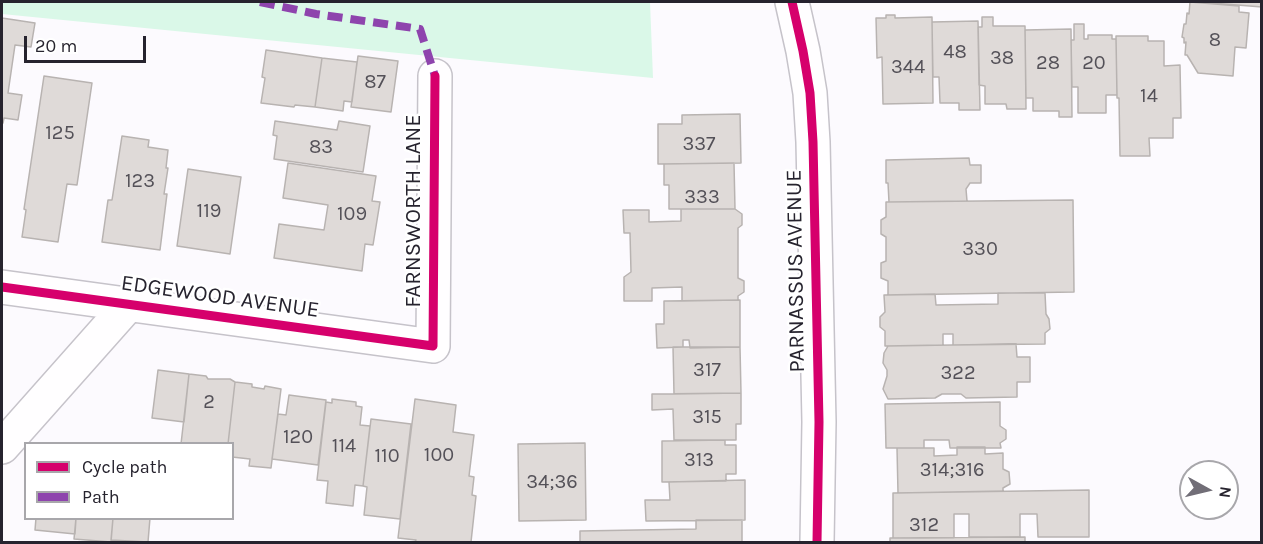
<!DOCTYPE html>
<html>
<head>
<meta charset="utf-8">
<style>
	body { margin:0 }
	#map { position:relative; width:1263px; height:544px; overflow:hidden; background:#fcfafe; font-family:Karla,sans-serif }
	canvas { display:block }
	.frame { position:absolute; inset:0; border:3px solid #26232e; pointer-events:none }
	.legend { position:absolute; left:24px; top:442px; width:210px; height:78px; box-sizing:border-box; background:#fff; border:2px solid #a8a7ab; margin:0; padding:8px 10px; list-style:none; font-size:18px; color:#26232e }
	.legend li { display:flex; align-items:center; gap:12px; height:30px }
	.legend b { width:30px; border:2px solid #a8a7ab }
	.north { position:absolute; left:1179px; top:460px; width:60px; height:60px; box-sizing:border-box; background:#fff; border:2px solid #a8a7ab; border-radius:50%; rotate:98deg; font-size:16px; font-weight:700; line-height:24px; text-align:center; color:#26232e }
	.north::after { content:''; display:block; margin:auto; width:21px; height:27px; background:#716e77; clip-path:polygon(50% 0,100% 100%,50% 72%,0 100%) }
	.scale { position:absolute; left:24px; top:36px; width:122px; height:27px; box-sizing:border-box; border:3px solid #26232e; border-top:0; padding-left:8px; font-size:18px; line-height:21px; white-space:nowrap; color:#26232e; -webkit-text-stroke:4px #fff; paint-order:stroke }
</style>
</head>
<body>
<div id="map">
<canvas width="1263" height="544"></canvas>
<div class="frame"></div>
<ul class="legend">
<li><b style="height:8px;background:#d6006c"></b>Cycle path</li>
<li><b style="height:8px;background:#8e44ad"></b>Path</li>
</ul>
<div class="north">N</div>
<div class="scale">20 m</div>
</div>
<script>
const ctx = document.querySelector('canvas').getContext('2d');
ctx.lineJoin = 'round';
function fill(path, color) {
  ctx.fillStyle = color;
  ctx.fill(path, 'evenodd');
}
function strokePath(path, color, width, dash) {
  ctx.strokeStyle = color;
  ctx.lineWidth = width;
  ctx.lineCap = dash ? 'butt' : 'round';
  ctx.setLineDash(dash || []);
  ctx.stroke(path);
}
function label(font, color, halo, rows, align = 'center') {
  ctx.font = font + ' Karla,sans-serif';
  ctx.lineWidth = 5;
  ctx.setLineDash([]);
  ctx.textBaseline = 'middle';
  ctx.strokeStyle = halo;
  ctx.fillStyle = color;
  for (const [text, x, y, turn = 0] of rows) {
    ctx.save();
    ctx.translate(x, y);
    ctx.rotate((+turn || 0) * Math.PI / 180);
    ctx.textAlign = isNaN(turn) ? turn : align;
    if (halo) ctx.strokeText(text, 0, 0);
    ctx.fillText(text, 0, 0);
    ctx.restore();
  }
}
fill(new Path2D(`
	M2 2H650L653 78 2 14Z`), '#daf8e8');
const building = new Path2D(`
	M1190 2 1239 6V12L1249 13 1246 48 1235 47 1233 76 1198 73 1187 55H1185L1186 42 1184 43V38L1182 37 1184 24H1186L1187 13 1189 14Z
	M1209 2H1262V7L1212 3Z
	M886 15H895V18L932 17 933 103 883 104 882 57 877 58 876 18H886Z
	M982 17H993V26H1025L1026 109H1007L1006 104H985V86L979 85 978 27H982Z
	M2 18 35 23 31 47 15 45 8 93 22 95 18 120 4 118 3 123H2Z
	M978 21 980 110H959V103H940L939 77H933L932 22Z
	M1074 24H1084V39H1088V35H1112V39H1116L1117 95H1106V113H1078V87H1072L1071 40H1074Z
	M1071 29 1072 117H1059V111H1033V98H1026L1025 30Z
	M1116 36H1148V41H1164V66L1180 65 1181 118H1173V138H1149L1150 156H1120L1119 98H1117Z
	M266 50 322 58 315 107 295 105 294 107 261 103 265 78 262 77Z
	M358 56 398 61 391 112 351 107Z
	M322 58 357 62 352 102 344 101 343 111 315 107Z
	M44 76 92 83 77 185 67 184 58 242 22 237 26 210 24 209Z
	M740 114 741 163 658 164V124H682V115Z
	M275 121 337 130 339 121 370 126 363 172 274 159 277 136 273 135Z
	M122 136 149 140 148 147 168 150 166 168H168L164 194H167L160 250 102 242 108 200H112Z
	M969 158 970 165H981V183H970L966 189 967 201 889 202 888 183H886V160Z
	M288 163 376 176 372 201 380 202 373 245 365 244 362 271 274 258 279 224 324 230 328 205 283 198Z
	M734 163 735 209H669V185H664V164Z
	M188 169 241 177 230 254 177 246Z
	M1073 200 1074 292 888 295V281L881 278V263L886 261V237L881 234V220L886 217V202Z
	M681 209H735L742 214V225L738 228V278L744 281V292L738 296V300L682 301V287L652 288V301H624V277L631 272 630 233H624L623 210H649V222L681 221Z
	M998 293H1045L1046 314 1049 319 1050 329 1045 333V344L953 345V334H943V345L885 346V331L880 327V317L885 312 884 295 935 294 936 305 998 304Z
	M740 300V347L690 348 689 340H683V347L657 348 656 324H664V301Z
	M1016 344 1017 357H1030V382H1017V397L966 398 961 394H942L935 398 888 399 883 389 887 376V370L883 363 884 353 888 346Z
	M673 347H740L741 393 674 394Z
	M158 370 189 374 184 422 152 418Z
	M189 374 206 376 208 379H230L235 382 228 444H181Z
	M235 382 252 384V387L264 389 265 386 281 389 271 468 249 466 250 459 232 457V444H228Z
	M741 393V424H736V440H674L673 409 652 410V394Z
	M289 395 326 400 318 465 272 459 278 414 286 415Z
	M332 399 356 402V406L362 407 360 425 370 426 363 486 355 485 353 506 326 503 328 481 317 480 326 402 332 403Z
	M415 399 456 405 453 432 474 435 469 476 474 477 472 495 476 496 471 542H415L416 540 398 538Z
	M1000 402V426L1006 430V439L1000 443 1001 448H950L949 440H924V448H886L885 404Z
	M371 419 411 424 400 519 364 515 367 487 363 486Z
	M725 440V445H736V474H726V481L662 482V441Z
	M585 443 586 520 519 521 518 444Z
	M957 447H985V454L1003 453V469L1009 472 1010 484 1003 488V491L898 493 897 448H934V456L957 455Z
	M745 480V520L646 521 645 500H670L669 482Z
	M1089 490V537H1038L1037 514H1020V537H969V514H954V538H893V493Z
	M36 518H76L75 534 35 530Z
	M76 518H113L111 542 74 539Z
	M113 518H150L148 542 111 540Z
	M696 520H742V542H580V531L696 529Z
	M1025 537V542H890V538Z`);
fill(building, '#dfdad8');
strokePath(building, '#b8b3b1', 1.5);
const street = new Path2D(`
	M2 287 433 346 435 76
	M2 447 129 304`);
const secondary = new Path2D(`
	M792 2 803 51 810 93 813 142 819 422 817 542`);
strokePath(street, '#c6c3ca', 36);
strokePath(secondary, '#c6c3ca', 36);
strokePath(street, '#fffeff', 33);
strokePath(secondary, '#fffeff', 33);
strokePath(new Path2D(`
	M260 2 316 14 420 29 435 76`), '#8e44ad', 8, [15, 8]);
strokePath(new Path2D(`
	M792 2 803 51 810 93 813 142 819 422 817 542
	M2 287 433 346 435 76`), '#d6006c', 9);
label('20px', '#545158', null, [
	["8",1215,40],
	["48",955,52],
	["38",1002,58],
	["28",1048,63],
	["20",1094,63],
	["344",908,67],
	["87",375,82],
	["14",1149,96],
	["125",60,133],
	["337",699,144],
	["83",321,147],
	["123",140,181],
	["333",702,197],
	["119",209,211],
	["109",352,214],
	["330",980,249],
	["317",707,370],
	["322",958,373],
	["2",209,402],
	["315",707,417],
	["120",298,437],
	["114",344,446],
	["100",439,455],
	["110",387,456],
	["313",699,460],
	["314;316",952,470],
	["34;36",552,482],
	["312",924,525]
]);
label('22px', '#26232e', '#fff', [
	["FARNSWORTH LANE",414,211,-90],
	["PARNASSUS AVENUE",796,271,-91],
	["EDGEWOOD AVENUE",220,297,8]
]);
</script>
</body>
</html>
